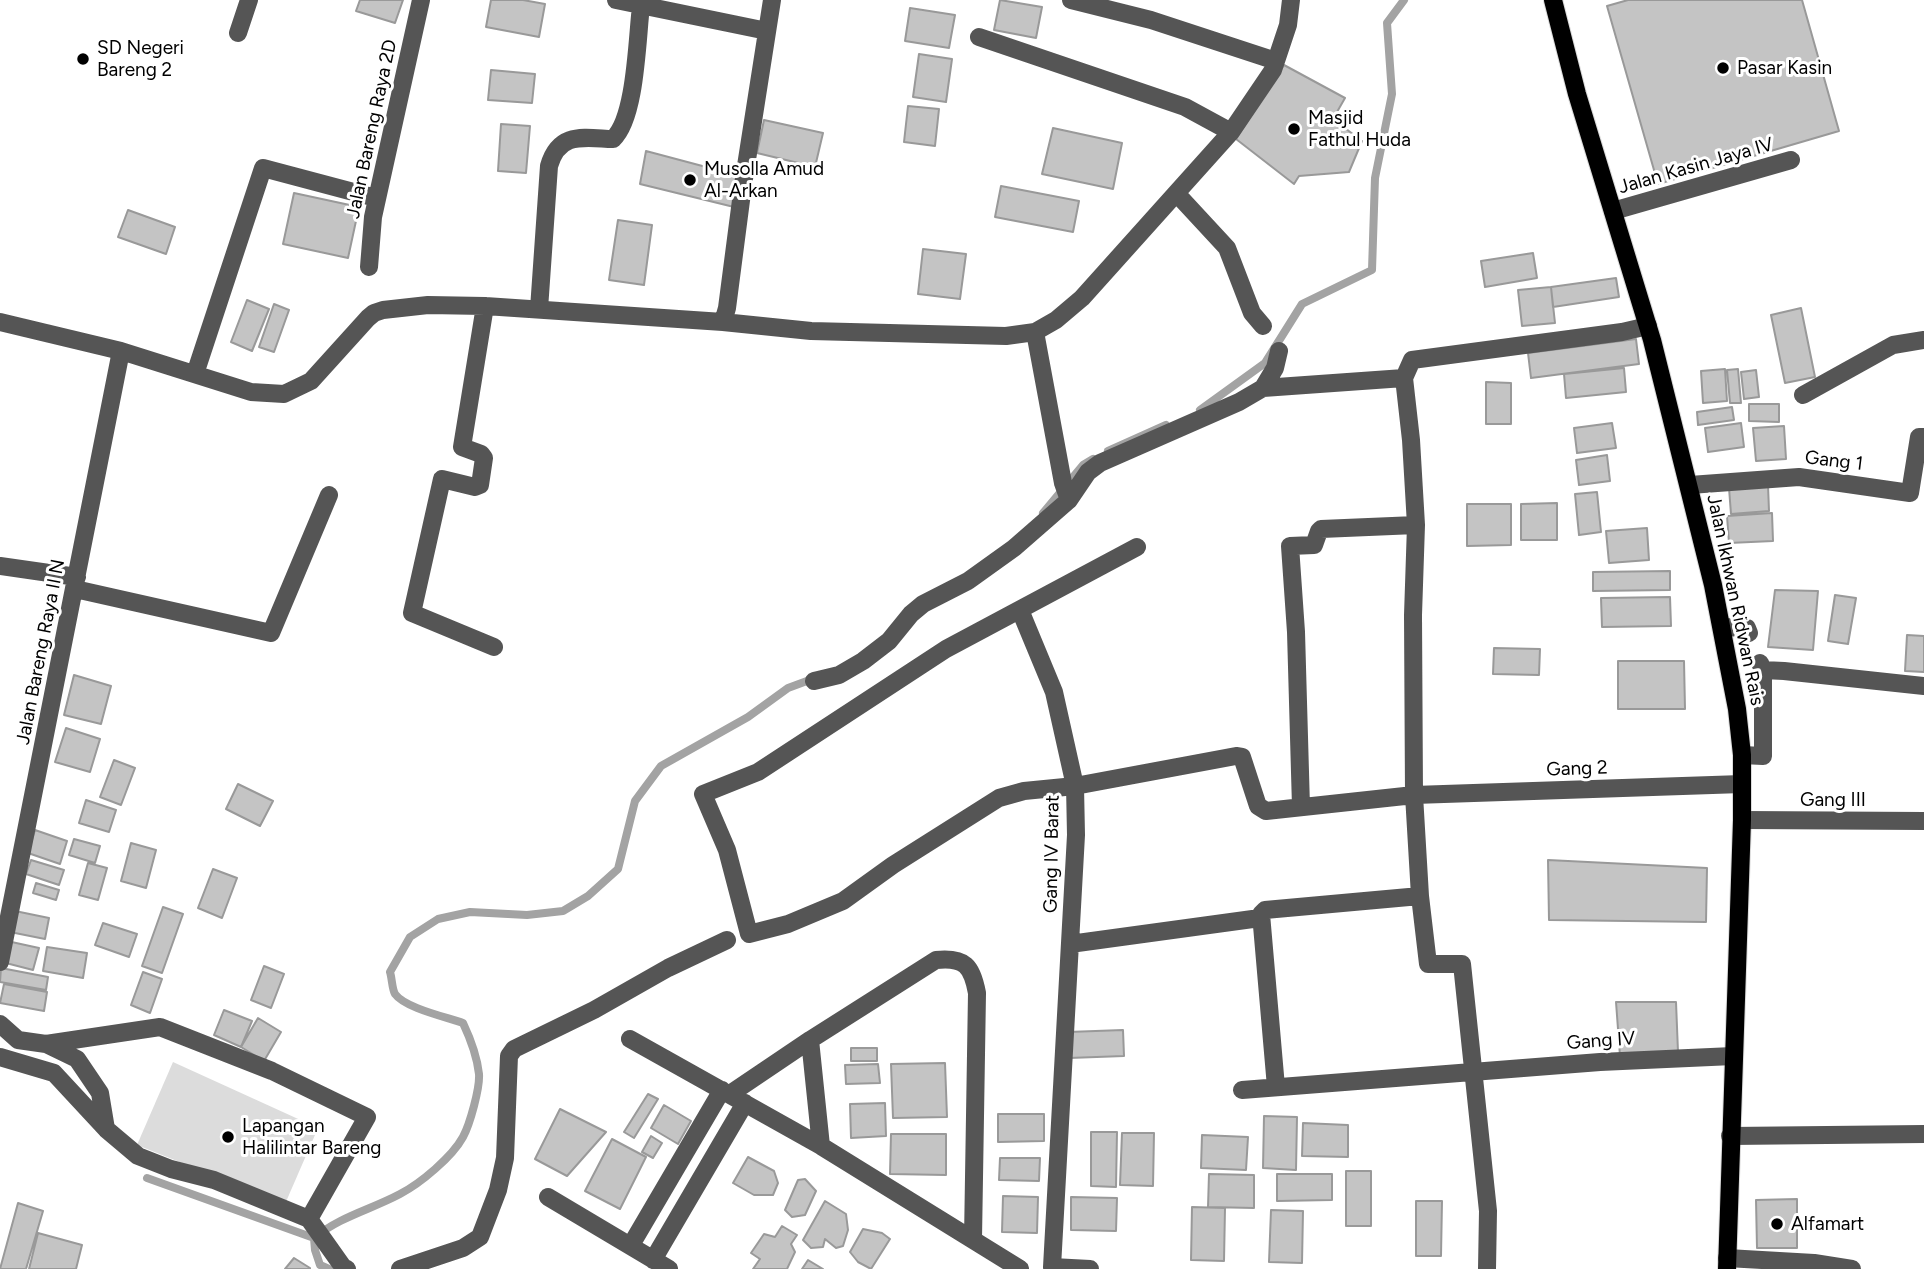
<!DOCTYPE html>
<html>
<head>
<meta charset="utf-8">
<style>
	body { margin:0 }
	canvas { display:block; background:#fff }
</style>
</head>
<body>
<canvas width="1924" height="1269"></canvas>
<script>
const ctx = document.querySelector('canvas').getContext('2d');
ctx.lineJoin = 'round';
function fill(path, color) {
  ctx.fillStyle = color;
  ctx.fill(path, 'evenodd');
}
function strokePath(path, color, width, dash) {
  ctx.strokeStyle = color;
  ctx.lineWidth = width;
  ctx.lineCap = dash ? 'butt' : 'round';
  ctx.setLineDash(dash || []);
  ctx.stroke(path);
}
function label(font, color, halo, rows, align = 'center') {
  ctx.font = font + ' Figtree,sans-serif';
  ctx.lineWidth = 6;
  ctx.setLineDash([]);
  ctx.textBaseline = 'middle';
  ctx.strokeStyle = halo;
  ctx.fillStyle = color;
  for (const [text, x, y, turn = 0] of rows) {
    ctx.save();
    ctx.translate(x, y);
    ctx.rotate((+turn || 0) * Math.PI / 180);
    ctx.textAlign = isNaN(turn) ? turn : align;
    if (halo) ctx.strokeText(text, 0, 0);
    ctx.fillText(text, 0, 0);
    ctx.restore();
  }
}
fill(new Path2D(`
	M173 1062 318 1128 285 1204 137 1145Z`), '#dcdcdc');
strokePath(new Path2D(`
	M1200 410 1265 363 1302 304 1372 270 1375 178 1392 94 1387 23 1404 0
	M1108 451 1166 425
	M1043 513 1083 465 1093 459
	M147 1178 314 1238
	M329 1269 320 1265 315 1250 314 1238C341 1216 370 1210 400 1194 421 1183 452 1157 463 1137 470 1124 480 1088 479 1074 477 1056 471 1040 463 1023 446 1017 405 1008 395 994 392 989 392 978 390 972L410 937 438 919 470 912 527 915 563 911 588 896 618 869 635 801 661 766 748 717 788 688 815 678`), '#a3a3a3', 8);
const building = new Path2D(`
	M360 0H403L395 23 356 11Z
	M491 0H523L545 4 539 37 486 27Z
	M1000 0 1042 7 1036 38 994 30Z
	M1628 0H1802L1839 131 1658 184 1607 6Z
	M910 8 955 15 949 48 905 41Z
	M919 54 952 59 946 102 913 97Z
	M1284 65 1345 98 1333 119 1362 141 1349 172 1299 176 1294 184 1236 139Z
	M491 70 535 74 532 103 488 100Z
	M908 106 939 109 935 146 904 142Z
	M764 120 823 133 815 167 757 153Z
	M501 124 530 126 526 173 498 171Z
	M1053 128 1122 143 1113 189 1042 174Z
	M646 151 740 176 734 207 640 184Z
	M1001 186 1079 201 1073 232 995 217Z
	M294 193 359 207 348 258 283 244Z
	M128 210 175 227 166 254 118 237Z
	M618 220 652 225 644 285 609 280Z
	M923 249 966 254 960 299 918 294Z
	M1533 253 1537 278 1485 287 1481 261Z
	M1616 278 1619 297 1553 307 1551 287Z
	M1551 287 1555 323 1522 326 1518 290Z
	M247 300 269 309 252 351 231 342Z
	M274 304 289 310 274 352 259 347Z
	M1801 308 1815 377 1785 383 1771 315Z
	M1636 339 1639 364 1531 378 1528 353Z
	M1624 368 1626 392 1566 398 1564 374Z
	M1725 369 1727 401 1703 403 1701 371Z
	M1738 369 1741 403H1730L1727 370Z
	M1756 370 1759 397 1744 399 1741 372Z
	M1486 382 1511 383V424H1486Z
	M1749 404H1779V422L1749 421Z
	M1732 407 1734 420 1698 425 1697 412Z
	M1612 423 1616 448 1577 453 1574 428Z
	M1741 423 1744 447 1708 452 1705 428Z
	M1784 426 1786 459 1756 461 1753 428Z
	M1607 455 1610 481 1579 485 1576 460Z
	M1768 485 1769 511 1731 514 1729 488Z
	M1597 492 1601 532 1579 535 1575 494Z
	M1557 503V540H1521V504Z
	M1467 504H1511V545L1467 546Z
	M1772 513 1773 541 1729 543 1727 516Z
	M1647 528 1649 560 1609 563 1606 531Z
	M1670 571V590L1593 591V572Z
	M1775 590 1818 591 1813 650 1768 647Z
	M1835 595 1856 598 1848 644 1828 641Z
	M1670 597 1671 626 1602 627 1601 598Z
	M1907 635 1924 636V672L1905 671Z
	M1494 648 1540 649 1539 675 1493 674Z
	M1618 661H1684L1685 709H1618Z
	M74 675 111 686 101 724 64 715Z
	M66 728 100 739 90 772 55 762Z
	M114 760 135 768 121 805 100 797Z
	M238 784 273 801 260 826 226 809Z
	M86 800 116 810 109 832 79 823Z
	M35 830 67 841 60 864 28 853Z
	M74 839 100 846 95 863 69 855Z
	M131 843 156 850 146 888 121 881Z
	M31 860 64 870 59 885 26 874Z
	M1548 860 1707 868 1706 922 1549 920Z
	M88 863 107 868 98 900 79 895Z
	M213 869 237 878 222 918 198 908Z
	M36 883 59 890 56 900 33 893Z
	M163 907 183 914 162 973 142 966Z
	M15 911 49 918 45 939 10 932Z
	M103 923 137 934 129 957 95 945Z
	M7 941 39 948 33 970 2 962Z
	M47 947 87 953 83 978 43 971Z
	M264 966 284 974 271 1008 251 1000Z
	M1 968 48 977 46 990 0 982Z
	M143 972 162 979 150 1013 131 1005Z
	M4 984 47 992 44 1011 0 1003Z
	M1616 1002H1676L1678 1052 1620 1056Z
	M224 1010 252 1021 241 1047 214 1035Z
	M258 1018 281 1032 264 1061 241 1047Z
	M1123 1030 1124 1056 1069 1058 1068 1032Z
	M851 1048H877V1061H851Z
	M945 1063 947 1117 893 1118 891 1064Z
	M878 1064 880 1083 846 1084 845 1065Z
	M648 1094 658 1099 634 1138 624 1132Z
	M885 1103 886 1136 851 1138 850 1104Z
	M664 1105 691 1121 678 1144 651 1128Z
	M560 1109 606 1132 567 1176 535 1159Z
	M998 1114H1044V1141L998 1142Z
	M1264 1116 1297 1117 1296 1170 1263 1168Z
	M1303 1123 1348 1125V1157L1302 1156Z
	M1091 1132H1117L1116 1187 1091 1186Z
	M1122 1133H1154L1153 1186 1120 1185Z
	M891 1134H946V1175L890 1174Z
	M1202 1135 1248 1137 1246 1170 1201 1168Z
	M651 1136 662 1143 653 1158 642 1152Z
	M612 1139 646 1157 620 1209 585 1191Z
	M748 1157 774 1171 778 1183 773 1195H754L733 1183Z
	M1000 1158H1040L1039 1181 999 1180Z
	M1346 1171H1371V1226H1346Z
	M1209 1174 1254 1175V1208L1208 1207Z
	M1277 1174H1332V1200L1277 1201Z
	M805 1179 816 1191 805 1215 792 1217 785 1210 798 1180Z
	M1003 1196 1038 1197 1037 1233 1002 1232Z
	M1071 1197 1117 1198 1116 1231 1071 1230Z
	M1797 1199V1248H1757L1756 1200Z
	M825 1201 846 1214 848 1230 843 1246 836 1248 825 1239 823 1247 811 1248 803 1240Z
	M1416 1201H1442L1441 1256H1416Z
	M18 1203 43 1211 26 1269H0Z
	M1192 1207 1225 1208 1224 1261 1191 1260Z
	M1271 1210 1303 1211 1302 1263 1269 1262Z
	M782 1226 797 1235 791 1244 795 1252 787 1269H753L760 1259 751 1253 764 1234 775 1237Z
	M863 1229 882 1233 890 1239 871 1269 858 1262 850 1252Z
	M38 1233 82 1245 76 1269H29Z
	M294 1258 310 1268V1269H285Z
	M808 1260 823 1269H802Z`);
fill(building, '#c4c4c4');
strokePath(building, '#999', 2);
const major = new Path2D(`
	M1553 0 1577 94 1652 340 1713 585 1737 709 1742 755V820L1727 1269`);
strokePath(major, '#dbdbdb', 20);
strokePath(new Path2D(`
	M616 0 767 31
	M1071 0 1151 20 1276 61
	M238 33 249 0
	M979 37 1185 107 1231 132
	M1177 194 1227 248 1252 313 1263 326
	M1613 211 1791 160
	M369 267 373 217 421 0
	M485 306 462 447 481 454 484 458 480 485 475 487 442 479 412 613 494 647
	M539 309 549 166C559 131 584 138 613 139 636 118 637 38 641 6
	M0 322 121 351 251 392 284 394 311 381 368 318 374 313 383 310 428 305 485 306 723 322 811 331 1006 336 1035 332 1056 320 1082 298 1231 132 1273 70 1288 25 1291 0
	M723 322 727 308 743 185 772 0
	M1035 332 1063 483 1069 500
	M195 374 263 168 376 198
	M1263 388 1404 378
	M1803 395 1893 345 1924 340
	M1690 485 1799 477 1910 493 1919 437H1924
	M0 566 77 577
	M75 589 271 633 329 495
	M1020 610 1054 692 1075 786 1024 791 999 798 893 865 843 901 788 924 749 934 727 850 703 794 758 772 946 649 1137 547
	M1723 627 1747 628 1749 633
	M1763 670 1784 671 1924 686
	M814 681 839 675 863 661 889 641 911 614 923 604 968 581 1014 548 1069 500 1088 472 1100 463 1239 402 1263 388 1275 368 1279 351
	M1742 755 1763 756V670L1760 663
	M1301 807 1296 632 1290 546 1314 545 1319 531 1321 529 1416 525
	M1742 820 1924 821
	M1070 944 1260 918
	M0 962 121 351
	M0 1024 18 1040 46 1044 77 1059 100 1093 106 1129 138 1156 171 1169 214 1180 309 1219 343 1267 347 1269
	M630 1039 821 1146 1020 1269
	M810 1040 821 1146
	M46 1044 160 1027 272 1071 367 1117 309 1219
	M0 1057 54 1073 106 1129
	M1276 1087 1261 914 1265 910 1420 896
	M1242 1090 1600 1062 1733 1056
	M730 1094 810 1040 936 960C965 957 972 966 977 993L973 1239
	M1730 1136 1924 1134
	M548 1197 669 1269
	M631 1245 722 1090
	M1727 1258 1814 1263 1852 1269
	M653 1260 745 1103
	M400 1269 463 1248 480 1237 498 1190 505 1158 509 1056 514 1049 594 1010 668 968 727 940
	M1090 1269 1052 1267 1076 835 1075 786 1236 756 1242 757 1258 806 1266 811 1414 795 1742 784
	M1487 1269 1488 1211 1462 964H1428L1420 896 1414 795 1413 615 1416 525 1411 440 1404 378 1412 360 1622 332 1648 326`), '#555', 18);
strokePath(major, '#000', 18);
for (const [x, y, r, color] of [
	[83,59,7,"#000"],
	[1723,68,7,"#000"],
	[1294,129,7,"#000"],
	[690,180,7,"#000"],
	[228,1137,7,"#000"],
	[1777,1224,7,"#000"]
]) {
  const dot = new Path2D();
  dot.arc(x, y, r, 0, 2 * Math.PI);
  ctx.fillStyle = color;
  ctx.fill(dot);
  strokePath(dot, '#fff', 2.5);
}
label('19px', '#000', '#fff', [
	["SD Negeri",97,48],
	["Bareng 2",97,70],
	["Pasar Kasin",1737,68],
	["Masjid",1308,118],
	["Fathul Huda",1308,140],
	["Musolla Amud",704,169],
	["Al-Arkan",704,191],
	["Lapangan",242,1126],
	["Halilintar Bareng",242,1148],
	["Alfamart",1791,1224]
], 'left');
label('19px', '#000', '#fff', [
	["Jalan Bareng Raya 2D",372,129,-78],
	["Jalan Kasin Jaya IV",1696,166,-16],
	["Gang 1",1834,461,7],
	["Jalan Ikhwan Ridwan Rais",1735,600,78],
	["Jalan Bareng Raya II N",41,652,-79],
	["Gang 2",1577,769,-2],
	["Gang III",1833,800],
	["Gang IV Barat",1052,854,-89],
	["Gang IV",1601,1041,-4]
]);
</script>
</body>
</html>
